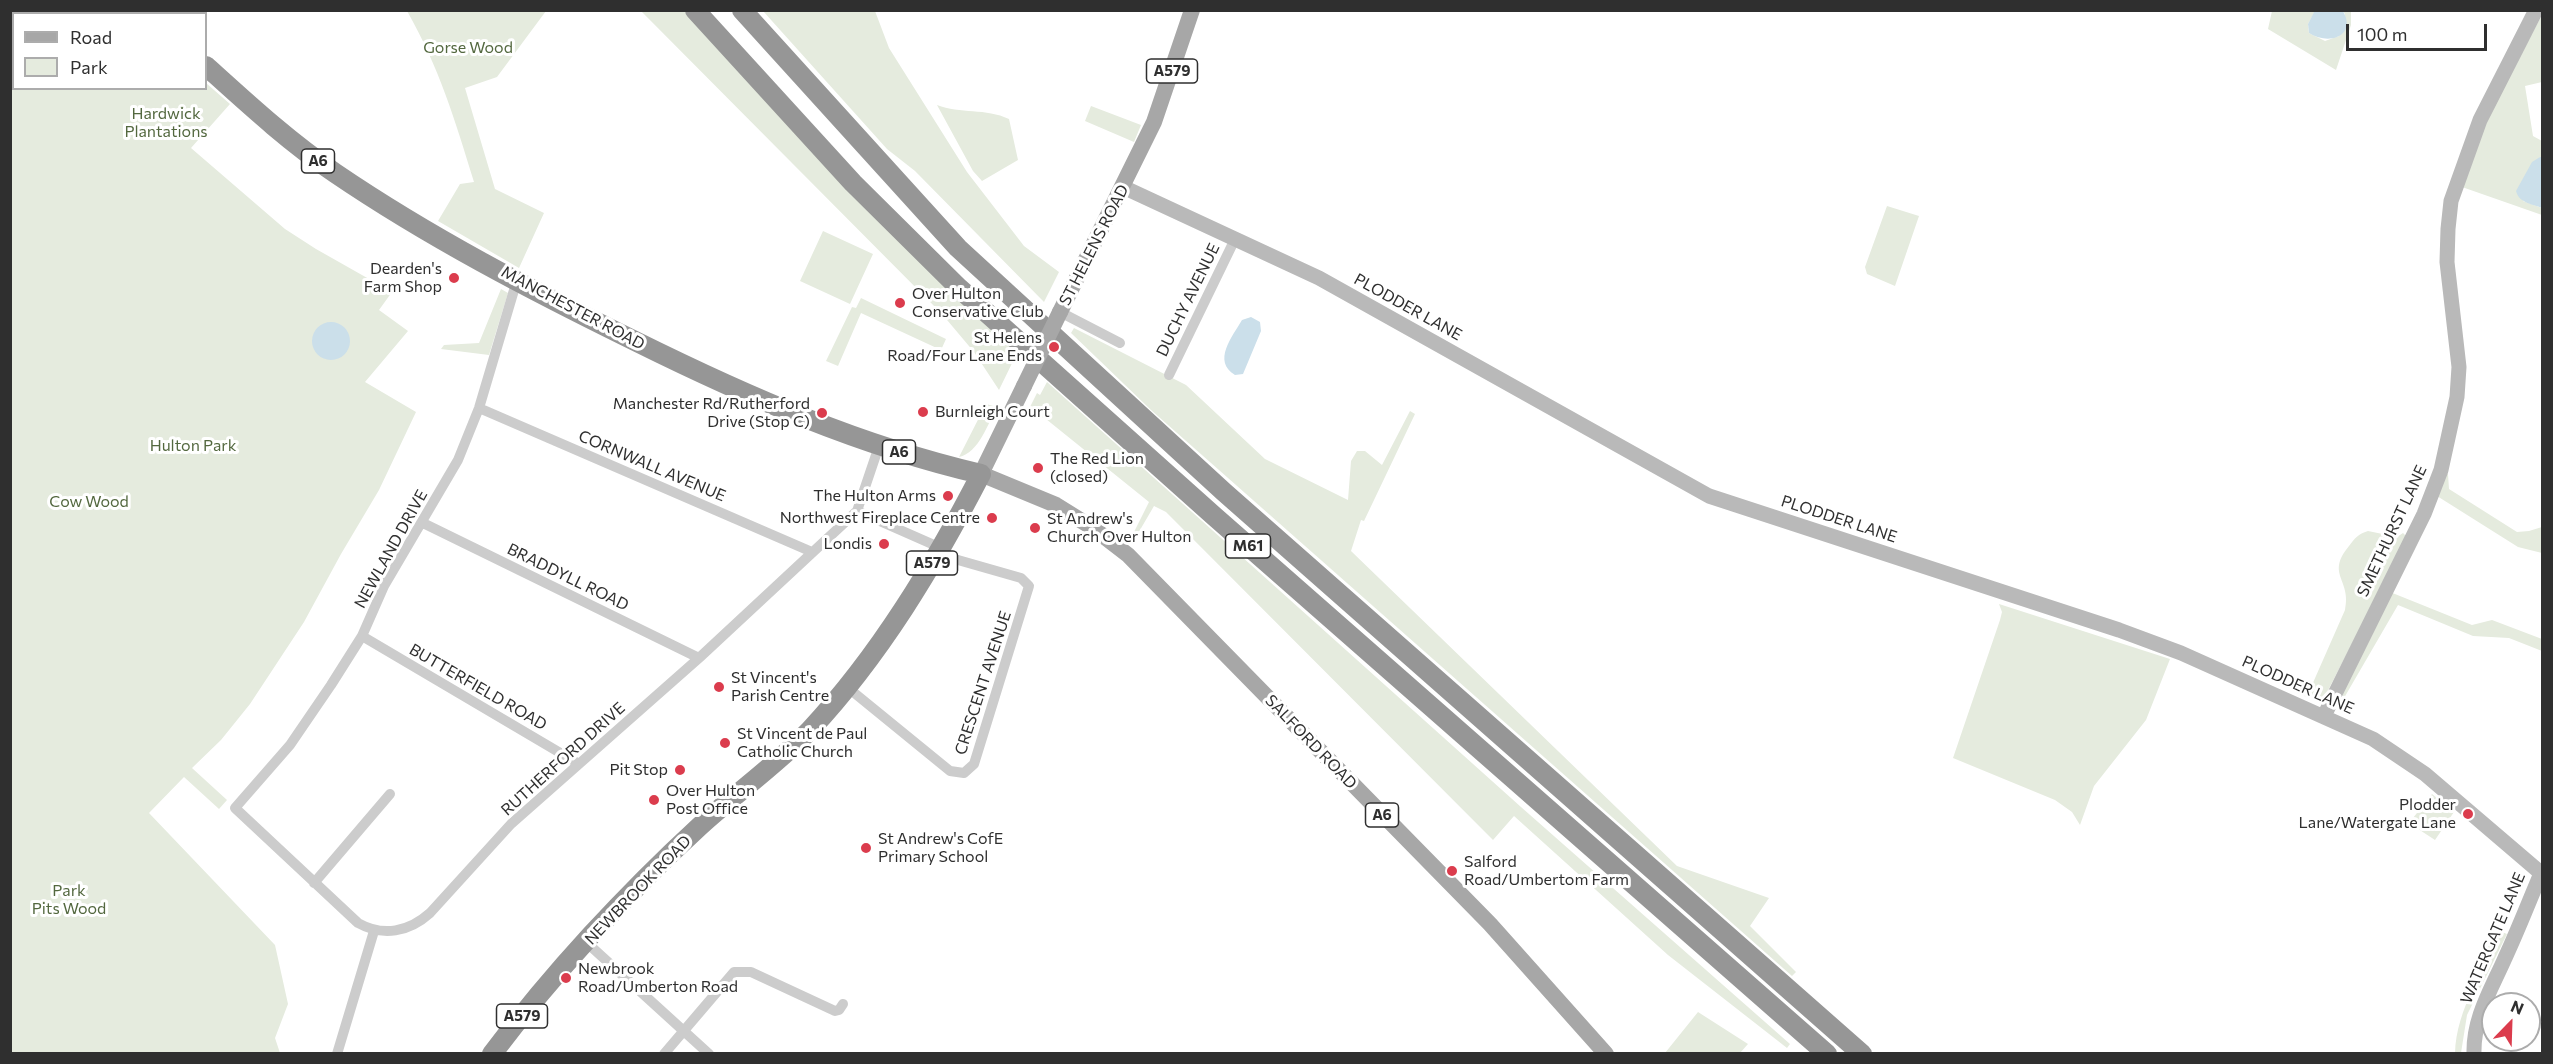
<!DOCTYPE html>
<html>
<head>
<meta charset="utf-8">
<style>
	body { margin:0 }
	#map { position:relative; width:2553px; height:1064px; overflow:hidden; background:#fff; font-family:Commissioner,sans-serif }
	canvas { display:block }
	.frame { position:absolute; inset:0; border:12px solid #2f2f2f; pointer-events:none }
	.legend { position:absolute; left:12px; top:12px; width:195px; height:78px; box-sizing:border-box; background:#fff; border:2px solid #acacac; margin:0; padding:8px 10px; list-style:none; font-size:18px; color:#2f2f2f }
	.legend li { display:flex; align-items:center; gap:12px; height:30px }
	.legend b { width:30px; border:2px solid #acacac }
	.north { position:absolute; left:2481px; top:992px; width:60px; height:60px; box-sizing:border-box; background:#fff; border:2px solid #acacac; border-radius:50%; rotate:23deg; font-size:16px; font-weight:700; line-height:24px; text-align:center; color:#2f2f2f }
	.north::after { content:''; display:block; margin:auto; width:21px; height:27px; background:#db3c4d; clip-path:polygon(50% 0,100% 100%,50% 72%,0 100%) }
	.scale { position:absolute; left:2346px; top:24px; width:141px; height:27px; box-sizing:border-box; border:3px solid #2f2f2f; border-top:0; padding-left:8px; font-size:18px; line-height:21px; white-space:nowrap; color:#2f2f2f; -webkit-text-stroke:4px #fff; paint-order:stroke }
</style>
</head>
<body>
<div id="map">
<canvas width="2553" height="1064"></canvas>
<div class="frame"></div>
<ul class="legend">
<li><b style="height:8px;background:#a7a7a7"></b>Road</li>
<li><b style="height:16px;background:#e5ebde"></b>Park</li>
</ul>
<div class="north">N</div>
<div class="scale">100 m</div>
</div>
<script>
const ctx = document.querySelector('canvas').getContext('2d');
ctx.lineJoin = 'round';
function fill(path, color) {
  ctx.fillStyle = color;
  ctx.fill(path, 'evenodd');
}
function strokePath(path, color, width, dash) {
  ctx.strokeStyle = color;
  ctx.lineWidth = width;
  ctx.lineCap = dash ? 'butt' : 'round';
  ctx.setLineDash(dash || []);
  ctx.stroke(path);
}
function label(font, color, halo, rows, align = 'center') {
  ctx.font = font + ' Commissioner,sans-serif';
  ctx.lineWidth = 6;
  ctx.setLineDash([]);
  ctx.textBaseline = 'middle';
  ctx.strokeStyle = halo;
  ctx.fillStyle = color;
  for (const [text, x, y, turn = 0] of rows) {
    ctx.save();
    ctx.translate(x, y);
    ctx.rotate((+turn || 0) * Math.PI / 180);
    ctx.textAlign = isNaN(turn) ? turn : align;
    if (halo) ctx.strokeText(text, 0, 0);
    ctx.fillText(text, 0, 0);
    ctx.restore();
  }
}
fill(new Path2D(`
	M10 11H121L124 13 14 14V88H206V83L230 104 191 148 285 229 316 249 392 292 379 310 408 331 365 382 416 412 379 490 341 554 304 622 250 704 221 740 192 768 227 800 219 809 184 777 149 813 275 945 288 1004 275 1038 280 1053H11Z
	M407 11H546L497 77 465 88 495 189 544 213 519 268 438 221 460 184 474 182C455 120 439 67 407 11Z
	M641 11H685L753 85 1017 353 999 390 974 352 942 314Z
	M763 11H875L889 48 967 172 1024 246 1059 272 1044 302 915 171 887 149Z
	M2272 11H2315L2308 24 2309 33 2325 41 2339 36 2345 14 2343 11H2351V25L2336 70 2268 29Z
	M2542 15V82L2525 86 2533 136 2542 141V157H2540L2523 201 2542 208V215L2462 187C2480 126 2512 71 2542 15Z
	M937 105C960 114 986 108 1009 119L1018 160 982 181 973 171Z
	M1091 106 1141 125 1134 142 1085 121Z
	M1887 206 1919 216 1895 286 1867 274 1865 267Z
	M823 231 873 254 850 304 800 281Z
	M501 289 508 293 489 355 441 349 444 345 479 343Z
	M861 298 946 339 941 350 861 313 838 366 826 361 852 307 856 308Z
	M1074 328 1186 385 1265 459 1348 500 1351 461 1357 451H1365L1382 465 1410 411 1415 414 1364 521 1361 520 1351 551 1677 866 1769 898 1750 926 1796 972 1792 976 1151 410 1071 333Z
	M1047 382 1521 807 1790 1044 1787 1048 1668 955 1514 816 1493 840 1166 512 1154 506 1133 542 1130 540 1149 502 1046 419 1028 411 1037 393 1040 395Z
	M986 404 997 407C988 423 979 453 959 457Z
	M2445 473 2448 474 2449 489 2517 532 2529 531 2542 527V553L2518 547 2437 496Z
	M2368 531 2397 537 2403 533 2407 537 2325 696 2321 701 2304 696 2312 685 2345 610C2352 579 2325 575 2349 546 2355 538 2358 534 2368 531Z
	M2390 592 2472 625 2492 620 2542 639V651L2509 638 2473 636 2398 605 2344 698 2340 691Z
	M1999 604 2170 659 2146 720 2094 786 2080 825 2072 812 2055 800 1953 758 2000 620 2002 612Z
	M2432 794 2454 812 2435 840 2409 823Z
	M2492 928 2507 934 2467 1015 2461 1053 2455 1054C2456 1006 2487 973 2492 928Z
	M1698 1012 1748 1044 1740 1053H1665Z`), '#e5ebde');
fill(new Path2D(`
	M2315 10 2343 11C2357 36 2329 46 2309 33L2308 24Z
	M2540 157H2542V208C2532 204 2519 203 2516 191L2532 162Z
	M1251 317 1260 322 1261 331 1243 374 1235 375C1212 361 1232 337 1242 320Z
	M312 341a19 19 0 1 1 38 0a19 19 0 1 1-38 0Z`), '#cbdfea');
strokePath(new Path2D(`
	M517 280 479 408 458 460 384 586 362 636 331 685 290 745 235 808 358 923C383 937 409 932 430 913L511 824 699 658 857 511 879 446
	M1060 312 1120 343
	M1169 375 1235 239
	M479 408 812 552
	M857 511 941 548
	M423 523 699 658
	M362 636 579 764
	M847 687 950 771 964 773 974 764 1029 586 1021 578 937 554
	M314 883 390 794
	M586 942 709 1054
	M337 1054 374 931
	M664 1054 734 972H751L835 1011 839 1010 843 1004`), '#ccc', 10);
strokePath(new Path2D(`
	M1123 187 1319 278 1709 496 2119 630 2181 653 2373 739 2425 774 2542 874
	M2324 716 2424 514 2441 470 2457 397 2459 367 2447 262 2448 229 2451 201 2480 120 2536 10
	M2474 1054C2473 1018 2491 990 2505 958 2518 930 2529 902 2541 873`), '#b9b9b9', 15);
strokePath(new Path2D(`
	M1060 312 1154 122 1192 10
	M1024 386 981 474 1056 505 1093 528 1128 555 1490 924 1606 1054`), '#a7a7a7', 16);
strokePath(new Path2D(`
	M143 10 146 14
	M695 10 853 183 959 288 1214 516 1827 1054
	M742 10 958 248 1224 492 1862 1054
	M206 66C247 103 288 141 335 173 429 237 533 291 635 341 746 396 860 446 981 474 934 565 880 655 810 730 776 765 736 793 700 826 627 893 552 974 492 1054`), '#969696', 20);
strokePath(new Path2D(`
	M1024 386 1060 312`), '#a7a7a7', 16);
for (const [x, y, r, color] of [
	[454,278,6,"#db3c4d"],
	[900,303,6,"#db3c4d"],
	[1054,347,6,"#db3c4d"],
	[923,412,6,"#db3c4d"],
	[822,413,6,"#db3c4d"],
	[1038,468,6,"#db3c4d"],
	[948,496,6,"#db3c4d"],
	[992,518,6,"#db3c4d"],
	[1035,528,6,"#db3c4d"],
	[884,544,6,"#db3c4d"],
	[719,687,6,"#db3c4d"],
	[725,743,6,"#db3c4d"],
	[680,770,6,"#db3c4d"],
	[654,800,6,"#db3c4d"],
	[2468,814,6,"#db3c4d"],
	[866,848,6,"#db3c4d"],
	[1452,871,6,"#db3c4d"],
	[566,978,6,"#db3c4d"]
]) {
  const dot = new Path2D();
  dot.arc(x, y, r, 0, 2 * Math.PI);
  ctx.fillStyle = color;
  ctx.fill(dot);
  strokePath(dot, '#fff', 2);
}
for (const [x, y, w] of [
	[1172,71,51],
	[318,161,33],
	[899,452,33],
	[1248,546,45],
	[932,563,51],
	[1382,815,33],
	[522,1016,51]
]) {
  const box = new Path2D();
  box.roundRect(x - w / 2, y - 12, w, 24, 4.5);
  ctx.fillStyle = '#fff';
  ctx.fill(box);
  strokePath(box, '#2f2f2f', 1.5);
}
label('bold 15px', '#2f2f2f', null, [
	["A579",1172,71],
	["A6",318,161],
	["A6",899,452],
	["M61",1248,546],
	["A579",932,563],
	["A6",1382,815],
	["A579",522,1016]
]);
label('16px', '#53683f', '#fff', [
	["Gorse Wood",468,48],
	["Hardwick",166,114],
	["Plantations",166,132],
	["Hulton Park",193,446],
	["Cow Wood",89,502],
	["Park",69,891],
	["Pits Wood",69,909]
]);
label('16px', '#2f2f2f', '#fff', [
	["ST HELENS ROAD",1094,245,-63],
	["DUCHY AVENUE",1188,300,-64],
	["PLODDER LANE",1408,307,29],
	["MANCHESTER ROAD",573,308,28],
	["CORNWALL AVENUE",652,466,23],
	["PLODDER LANE",1839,519,18],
	["SMETHURST LANE",2392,531,-65],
	["NEWLAND DRIVE",391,549,-61],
	["BRADDYLL ROAD",568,577,26],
	["CRESCENT AVENUE",983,683,-72],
	["PLODDER LANE",2298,685,24],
	["BUTTERFIELD ROAD",478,687,30],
	["SALFORD ROAD",1311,742,46],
	["RUTHERFORD DRIVE",563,759,-42],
	["NEWBROOK ROAD",638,890,-46],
	["WATERGATE LANE",2493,938,-67]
]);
label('16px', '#2f2f2f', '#fff', [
	["Dearden's",442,269,"right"],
	["Farm Shop",442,287,"right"],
	["Over Hulton",912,294],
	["Conservative Club",912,312],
	["St Helens",1042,338,"right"],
	["Road/Four Lane Ends",1042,356,"right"],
	["Manchester Rd/Rutherford",810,404,"right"],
	["Drive (Stop C)",810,422,"right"],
	["Burnleigh Court",935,412],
	["The Red Lion",1050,459],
	["(closed)",1050,477],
	["The Hulton Arms",936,496,"right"],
	["Northwest Fireplace Centre",980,518,"right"],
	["St Andrew's",1047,519],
	["Church Over Hulton",1047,537],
	["Londis",872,544,"right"],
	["St Vincent's",731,678],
	["Parish Centre",731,696],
	["St Vincent de Paul",737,734],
	["Catholic Church",737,752],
	["Pit Stop",668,770,"right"],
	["Over Hulton",666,791],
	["Post Office",666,809],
	["Plodder",2456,805,"right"],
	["Lane/Watergate Lane",2456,823,"right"],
	["St Andrew's CofE",878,839],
	["Primary School",878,857],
	["Salford",1464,862],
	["Road/Umbertom Farm",1464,880],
	["Newbrook",578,969],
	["Road/Umberton Road",578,987]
], 'left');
</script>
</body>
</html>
